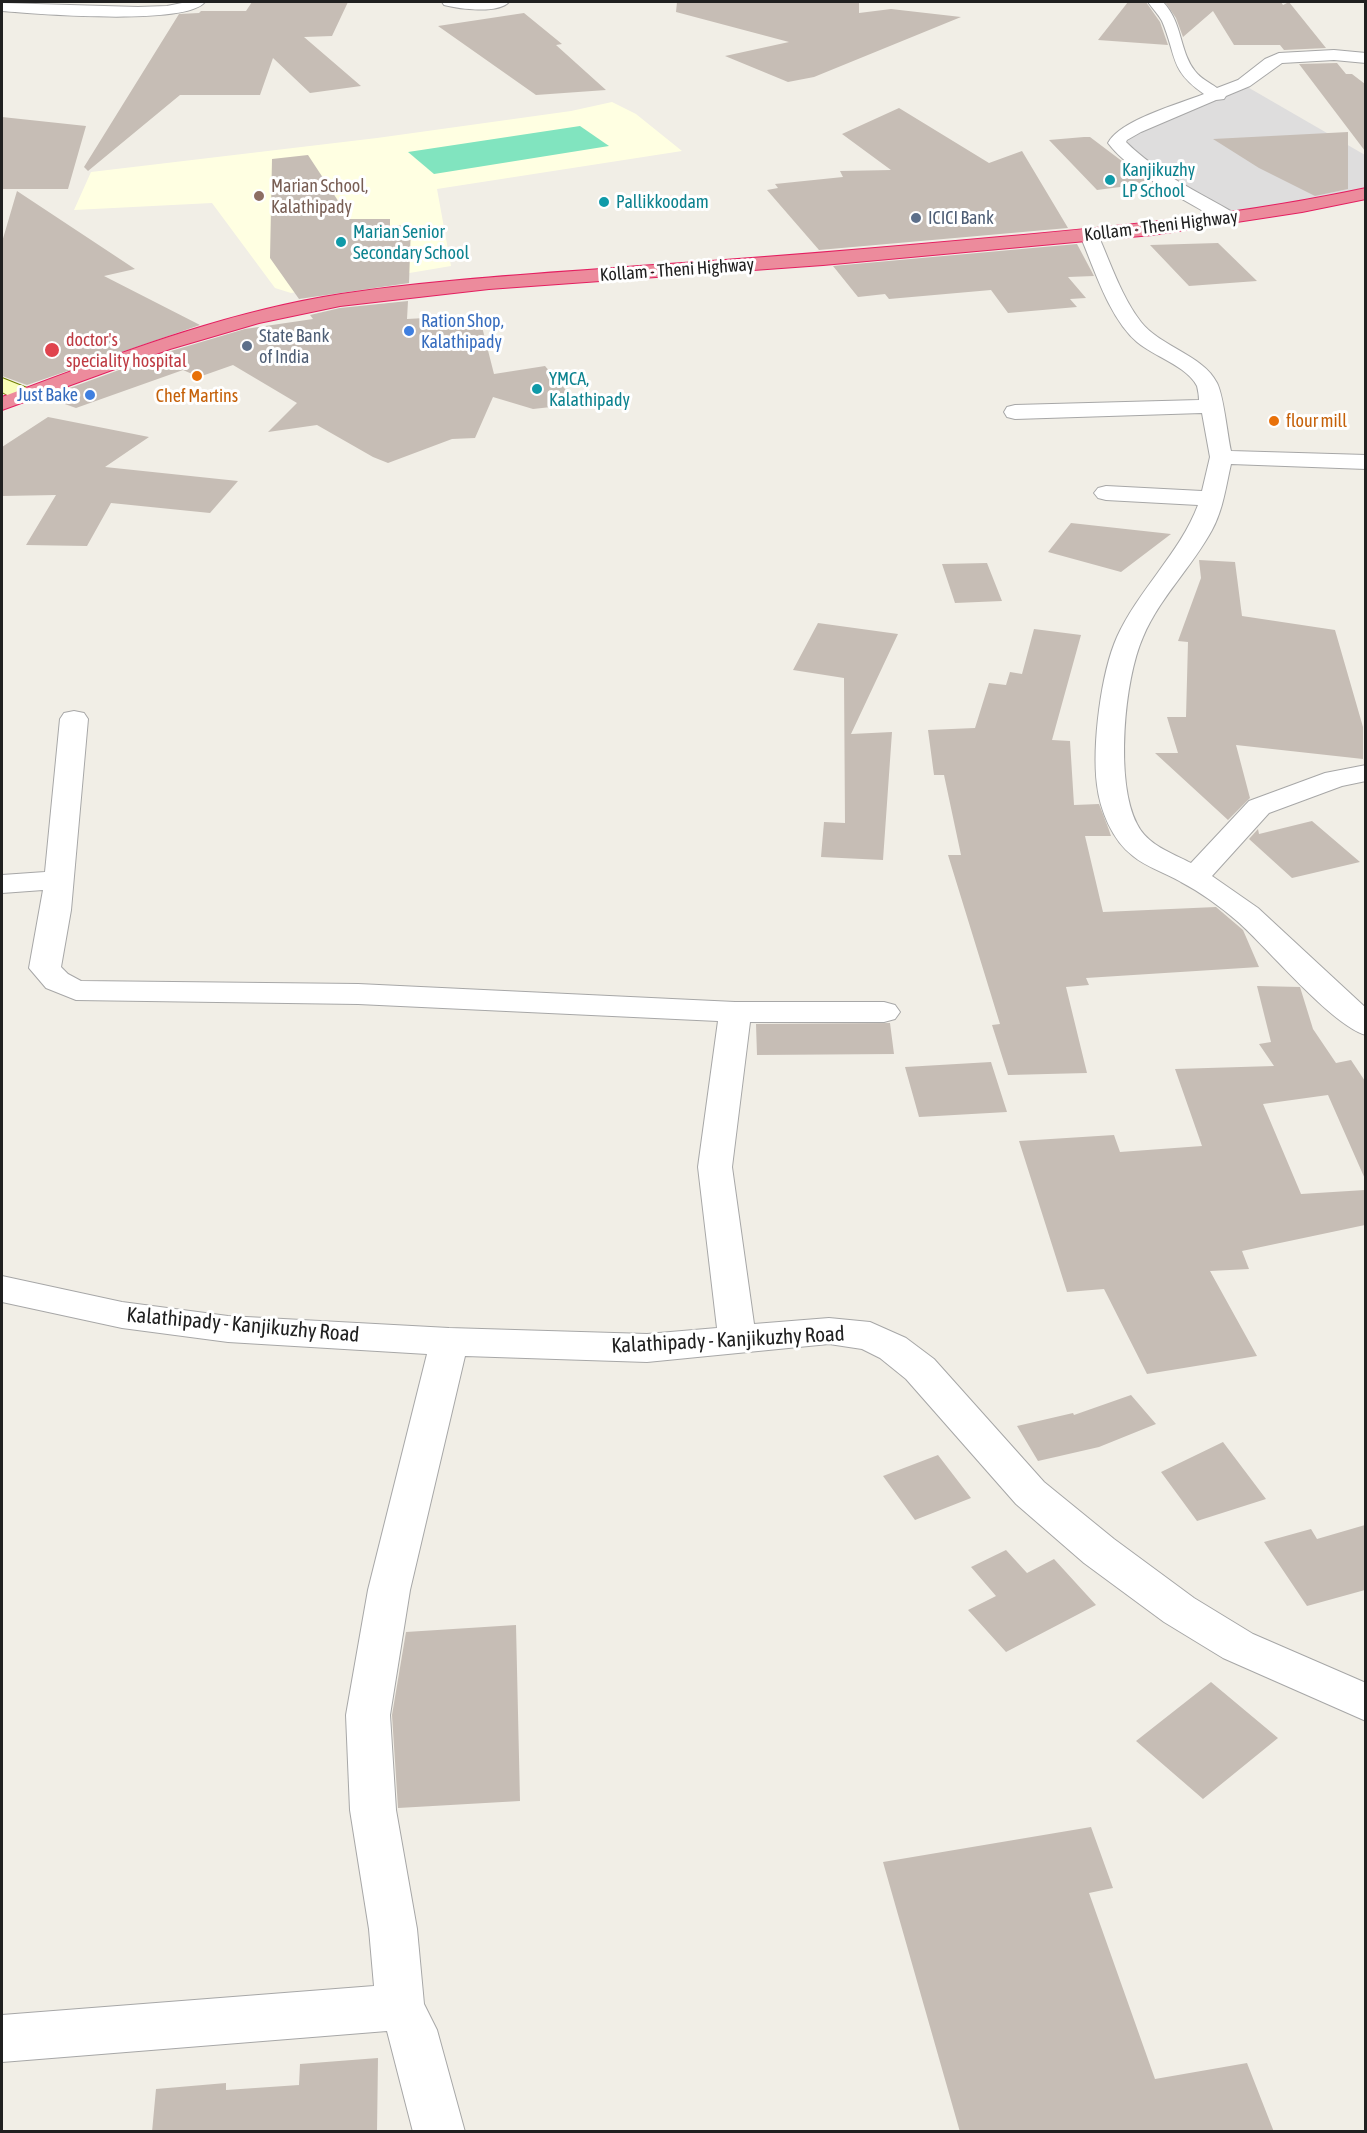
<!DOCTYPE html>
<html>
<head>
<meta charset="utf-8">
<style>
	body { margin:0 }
	#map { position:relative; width:1367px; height:2133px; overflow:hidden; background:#f1eee6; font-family:"Asap Condensed",sans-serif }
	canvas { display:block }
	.frame { position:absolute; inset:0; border:3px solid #202020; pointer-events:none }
</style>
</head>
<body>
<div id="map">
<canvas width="1367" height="2133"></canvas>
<div class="frame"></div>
</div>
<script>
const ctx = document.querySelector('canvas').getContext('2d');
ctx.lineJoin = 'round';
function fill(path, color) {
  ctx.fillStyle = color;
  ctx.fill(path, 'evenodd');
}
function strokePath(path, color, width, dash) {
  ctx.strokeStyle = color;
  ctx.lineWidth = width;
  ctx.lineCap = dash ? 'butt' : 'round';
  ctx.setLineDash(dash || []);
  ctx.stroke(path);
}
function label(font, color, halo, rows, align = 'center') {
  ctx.font = font + ' "Asap Condensed",sans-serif';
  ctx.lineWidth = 6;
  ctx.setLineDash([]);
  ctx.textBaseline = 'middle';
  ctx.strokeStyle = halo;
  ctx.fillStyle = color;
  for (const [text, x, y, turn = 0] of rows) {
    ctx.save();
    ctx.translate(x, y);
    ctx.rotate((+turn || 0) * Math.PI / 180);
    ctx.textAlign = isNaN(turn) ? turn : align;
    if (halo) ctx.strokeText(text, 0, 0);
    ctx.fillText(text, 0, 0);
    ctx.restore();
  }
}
fill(new Path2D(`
	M1244 85 1365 155V187L1328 199 1231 214 1132 150 1127 144 1129 138 1143 129Z`), '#dedddd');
fill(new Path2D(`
	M612 102 636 114 682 151 437 189 451 266 291 293 275 288 212 203 74 210 91 172 377 138 571 111Z`), '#ffffe2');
fill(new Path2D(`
	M580 126 609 146 434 174 408 152Z`), '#81e4bf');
fill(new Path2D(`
	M252 2H348L332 36 304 37 361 86 310 93 273 58 260 95H180L88 171 84 167 179 14 199 13 201 11H246Z
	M677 2H859V13L891 9 961 17 814 77 788 82 725 56 789 42 676 12Z
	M1128 2H1146L1160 22 1168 45 1098 40Z
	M1165 2H1281L1283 5 1289 2 1326 48 1284 50 1280 45H1234L1213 11 1183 37 1176 18Z
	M524 13 562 44 556 45 606 90 536 95 438 26Z
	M1337 63 1346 74H1352L1365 84V151L1299 64Z
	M899 108 989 163 1022 151 1068 228 819 250 767 190 778 188 775 184 843 177 840 171 891 170 842 134Z
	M2 117 86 126 68 189H2Z
	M1348 132V189L1315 196 1259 168 1213 139Z
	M1084 137H1090L1151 183 1097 190 1049 140Z
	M308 155 350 219H390V226L411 225 409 283 299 299 270 258 272 159Z
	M17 191 135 269 104 276 200 325 27 385 2 376V242Z
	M1218 243 1257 281 1189 286 1150 245Z
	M1077 244 1094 276 1068 277 1086 298 1070 299 1077 307 1008 313 991 290 889 299 885 294 858 297 833 266Z
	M408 301 407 319 479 315 494 374 545 366 578 404 533 409 493 397 475 438 452 439 388 463 373 457 317 425 268 432 297 403 233 365 199 377 183 370 76 408 45 397 171 351 245 329 313 319 310 315 340 308Z
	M48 417 149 437 105 467 238 481 210 513 111 503 87 546 26 545 56 495 2 496V447Z
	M1071 523 1171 534 1121 572 1048 552Z
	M1199 560 1235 562 1242 616 1335 630 1363 727V759L1236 745 1250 798 1228 820 1155 753H1178L1167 717H1186L1188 642 1178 641 1201 578Z
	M987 563 1002 601 955 603 942 564Z
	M818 623 898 634 851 734 892 732 883 860 821 857 824 822 845 823 844 678 793 670Z
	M1034 629 1081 635 1052 740 1070 741 1074 805 1099 804 1109 830 1111 836H1085L1103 912 1216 907 1243 930 1259 967 1086 978 1089 985 1066 987 1087 1073 1008 1075 992 1025 1000 1024 948 855H961L944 775H934L928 730 975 728 989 683 1006 685 1010 672 1022 674Z
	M1312 821 1360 862 1292 878 1249 839 1258 829 1259 834Z
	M1257 986 1300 987 1313 1029 1336 1063 1351 1060 1365 1081V1179L1328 1095 1263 1104 1301 1194 1365 1190V1225L1242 1251 1249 1269 1210 1271 1257 1356 1147 1374 1104 1289 1067 1292 1019 1141 1114 1135 1120 1152 1202 1146 1175 1069 1274 1066 1259 1044 1271 1042Z
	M890 1023 894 1054 757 1055 756 1024Z
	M991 1062 1007 1112 919 1117 905 1067Z
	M1131 1395 1156 1424 1099 1447 1038 1461 1017 1426 1073 1413 1074 1415Z
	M1223 1442 1266 1499 1197 1521 1161 1472Z
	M938 1455 971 1498 915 1520 883 1476Z
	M1365 1525V1590L1307 1606 1264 1542 1311 1529 1317 1539Z
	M1006 1550 1027 1573 1054 1559 1096 1605 1006 1652 968 1610 996 1596 971 1567Z
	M516 1625 520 1801 398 1808 392 1715 406 1632Z
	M1211 1682 1278 1738 1203 1799 1136 1741Z
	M1091 1827 1113 1888 1089 1893 1155 2079 1247 2063 1274 2132H960L883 1862Z
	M378 2058 377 2132H152L156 2089 226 2083V2090L299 2085 300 2064Z`), '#c6bdb5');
const street = new Path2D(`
	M187 2H205C186 26 36 14 2 11V3L138 7 167 6Z
	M442 2H509C498 14 459 9 444 5Z
	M1148 2H1163C1183 23 1179 51 1195 71 1200 78 1210 83 1217 88L1238 80 1265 59 1279 53 1334 50 1366 53V63L1334 60 1282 63 1250 86 1226 96 1224 99 1216 100 1141 132 1127 140 1126 142C1157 173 1198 192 1236 214L1238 218 1236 222H1222C1189 202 1131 174 1108 143 1120 120 1179 104 1204 94 1169 70 1177 56 1162 21 1158 14 1153 9 1148 2Z
	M1089 229 1096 231 1098 235C1111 264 1122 298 1141 322 1161 347 1203 355 1217 383 1224 397 1227 433 1231 451L1366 455V469L1231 464C1226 486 1223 510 1212 530 1192 567 1160 597 1143 637 1124 680 1115 781 1137 824 1147 845 1172 853 1191 863L1249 801 1325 773 1366 765V781L1342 786 1269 813 1212 876 1258 908 1366 1008V1035C1332 1026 1267 947 1237 921 1221 907 1200 892 1181 882 1166 873 1146 867 1133 856 1112 840 1100 810 1097 785 1092 745 1101 673 1117 637 1139 589 1180 553 1198 505L1106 500 1098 498 1094 493 1098 488 1106 486 1202 491 1210 457 1202 413 1015 419 1007 417 1004 412 1007 407 1015 405 1199 400C1199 396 1198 390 1197 386 1187 366 1153 356 1137 342 1109 318 1094 268 1080 235L1082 231Z
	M74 711 84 713 88 719 71 910 61 967 68 974 81 981 358 984 735 1002H884L895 1005 900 1012 895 1019 884 1022H750L732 1167 754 1324 829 1318 870 1322 906 1338 934 1359 1044 1482 1114 1539 1194 1598 1253 1634 1366 1683V1721L1223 1658 1164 1622 1084 1563 1016 1504 906 1379 880 1358 862 1349 829 1344 647 1362 465 1356 410 1590 390 1715 396 1810 417 1929 424 2004 437 2030 465 2132H413L387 2031 2 2062V2015L374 1986 369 1929 350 1810 346 1715 368 1590 427 1354 228 1342 122 1328 2 1302V1276L122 1302 228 1316 449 1328 647 1334 717 1328 698 1167 718 1021 358 1004 76 1000 46 988 29 968 43 890 2 893V875L45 872 60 719 64 713Z`);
const secondary = new Path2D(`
	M2 378 32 390 35 395 32 400 24 401 16 400 2 392Z`);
const highway = new Path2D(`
	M1366 188V199L1302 212 1152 235 823 265 489 289 340 306 259 323 170 349 2 410V397C112 356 224 312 341 294 439 279 540 274 639 266 760 258 880 248 1000 237 1123 226 1245 214 1366 188Z`);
strokePath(street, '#a7a7a7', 2);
strokePath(secondary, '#6f7f00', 2);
strokePath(highway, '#e41f60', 2);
fill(street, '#fff');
fill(secondary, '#f8fdb9');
fill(highway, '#ec8b9c');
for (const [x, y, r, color] of [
	[1110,180,6,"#0f9aa8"],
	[259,196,6,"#8d6e63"],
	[604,202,6,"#0f9aa8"],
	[916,218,6,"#5c6f8a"],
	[341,242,6,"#0f9aa8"],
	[409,331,6,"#3f7fe0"],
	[247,346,6,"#5c6f8a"],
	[52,350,8,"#e0444e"],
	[197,376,6,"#e8710a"],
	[537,389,6,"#0f9aa8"],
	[90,395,6,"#3f7fe0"],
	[1274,421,6,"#e8710a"]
]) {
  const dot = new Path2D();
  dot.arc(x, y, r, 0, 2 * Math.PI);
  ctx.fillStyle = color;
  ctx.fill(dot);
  strokePath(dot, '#fff', 2);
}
label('18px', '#0d838f', '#fff', [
	["Kanjikuzhy",1122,170],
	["LP School",1122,191],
	["Pallikkoodam",616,202],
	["Marian Senior",353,232],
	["Secondary School",353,253],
	["YMCA,",549,379],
	["Kalathipady",549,400]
], 'left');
label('18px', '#785e54', '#fff', [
	["Marian School,",271,186],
	["Kalathipady",271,207]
], 'left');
label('18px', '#4e5e75', '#fff', [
	["ICICI Bank",928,218],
	["State Bank",259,336],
	["of India",259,357]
], 'left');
label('18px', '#202020', '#fff', [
	["Kollam - Theni Highway",1161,226,-7],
	["Kollam - Theni Highway",677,270,-4]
]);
label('18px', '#366cbe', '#fff', [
	["Ration Shop,",421,321],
	["Kalathipady",421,342],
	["Just Bake",78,395,"right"]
], 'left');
label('18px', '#be3a42', '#fff', [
	["doctor's",66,340],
	["speciality hospital",66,361]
], 'left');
label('18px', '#c56008', '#fff', [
	["Chef Martins",197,396],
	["flour mill",1286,421,"left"]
]);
label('21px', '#202020', '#fff', [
	["Kalathipady - Kanjikuzhy Road",243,1325,5],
	["Kalathipady - Kanjikuzhy Road",728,1340,-3]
]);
</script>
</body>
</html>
